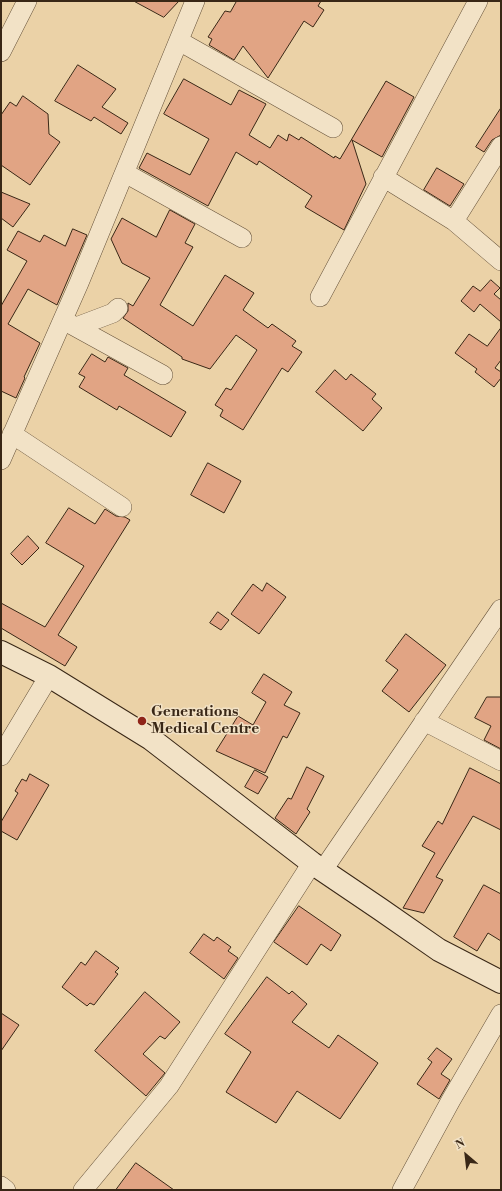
<!DOCTYPE html>
<html>
<head>
<meta charset="utf-8">
<style>
	body { margin:0 }
	#map { position:relative; width:502px; height:1191px; overflow:hidden; background:#ebd2a7; font-family:"Libre Bodoni",serif }
	canvas { display:block }
	.frame { position:absolute; inset:0; border:2px solid #392716; pointer-events:none }
	.north { position:absolute; left:446px; top:1135px; width:40px; height:40px; -webkit-text-stroke:3px #f2e2c6; paint-order:stroke; rotate:332deg; font-size:11px; font-weight:700; line-height:16px; text-align:center; color:#392716 }
	.north::after { content:''; display:block; margin:auto; width:14px; height:18px; background:#392716; clip-path:polygon(50% 0,100% 100%,50% 72%,0 100%) }
</style>
</head>
<body>
<div id="map">
<canvas width="502" height="1191"></canvas>
<div class="frame"></div>
<div class="north">N</div>
</div>
<script>
const ctx = document.querySelector('canvas').getContext('2d');
ctx.lineJoin = 'round';
function fill(path, color) {
  ctx.fillStyle = color;
  ctx.fill(path, 'evenodd');
}
function strokePath(path, color, width, dash) {
  ctx.strokeStyle = color;
  ctx.lineWidth = width;
  ctx.lineCap = dash ? 'butt' : 'round';
  ctx.setLineDash(dash || []);
  ctx.stroke(path);
}
function label(font, color, halo, rows, align = 'center') {
  ctx.font = font + ' "Libre Bodoni",serif';
  ctx.lineWidth = 3;
  ctx.setLineDash([]);
  ctx.textBaseline = 'middle';
  ctx.strokeStyle = halo;
  ctx.fillStyle = color;
  for (const [text, x, y, turn = 0] of rows) {
    ctx.save();
    ctx.translate(x, y);
    ctx.rotate((+turn || 0) * Math.PI / 180);
    ctx.textAlign = isNaN(turn) ? turn : align;
    if (halo) ctx.strokeText(text, 0, 0);
    ctx.fillText(text, 0, 0);
    ctx.restore();
  }
}
const building = new Path2D(`
	M134 1H179L164 17Z
	M237 1H321L318 6 324 10 313 27 304 21 268 78 243 46 234 60 209 45 212 39 208 37 225 11 230 12Z
	M78 65 116 89 102 107 128 123 121 134 94 117 91 121 55 101Z
	M184 79 231 105 239 90 266 104 249 135 270 148 278 135 287 141 289 134 299 140 301 137 334 158 335 156 340 159 386 81 414 97 382 157 352 140 366 184 344 230 305 207 312 196 259 161 257 165 236 152 208 206 139 168 147 153 190 175 209 139 164 114Z
	M23 96 48 114 49 134 60 142 30 185 1 165V115L10 102 16 106Z
	M501 108V135L492 140 484 152 476 147Z
	M437 168 464 184 450 206 424 190Z
	M1 192 30 204 13 227 1 218Z
	M170 210 195 224 185 243 193 247 160 305 193 326 225 275 254 293 243 310 268 328 272 324 296 341 292 346 302 352 288 372 282 368 243 430 220 416 223 410 215 405 226 388 231 390 257 350 236 335 210 369 182 359V357L123 318 128 311V303L133 306 150 278 122 263 111 239 122 218 156 237Z
	M73 229 87 235 57 305 28 289 8 324 40 343 24 377 25 378 16 398 1 391V306L27 261 7 250 18 231 40 242 44 235 65 246Z
	M491 280 500 288 494 294 501 300V322L480 304 474 312 461 301 473 286 480 291Z
	M501 328V360L495 368 501 372V378L494 387 475 372 477 369 455 353 469 334 487 346Z
	M92 354 105 362 108 357 128 368 124 375 186 412 171 437 119 406 117 410 79 387 85 377 79 374Z
	M335 370 346 380 351 374 376 394 372 399 382 408 363 431 316 392Z
	M208 463 241 481 224 513 191 495Z
	M69 508 95 524 105 509 116 516 125 517 130 520 58 635 77 647 65 666 1 628V603L45 627 84 566 46 543Z
	M28 536 39 548 22 565 11 554Z
	M267 583 286 597 259 634 231 614 253 584 262 591Z
	M218 612 229 620 221 630 210 623Z
	M406 634 446 665 409 712 382 691 398 670 386 661Z
	M264 674 292 692 284 705 300 713 287 738 283 736 265 773 216 751 238 716 253 725 266 702 252 693Z
	M487 697H501V749L484 740 491 726 475 718Z
	M307 767 324 776 307 809 310 812 296 834 275 818 288 798 291 799Z
	M470 768 501 784V830L473 816 436 877 443 880 424 913 403 908 435 853 422 846 438 821 442 824Z
	M255 770 268 777 258 794 245 787Z
	M30 774 49 785 17 840 1 831V822L18 793 15 791 22 779 26 781Z
	M484 885 501 894V941L488 933 477 951 454 937Z
	M299 906 341 935 331 951 321 944 307 965 274 942Z
	M204 934 214 941 217 937 231 947 228 951 238 958 224 979 190 953Z
	M96 951 119 968 115 972 118 974 94 1005 90 1003 87 1006 62 987 81 962 85 965Z
	M267 977 289 994 292 991 307 1004 292 1022 329 1048 338 1035 378 1063 340 1119 297 1091 276 1123 226 1092 251 1052 225 1034Z
	M145 992 180 1022 165 1039 160 1036 143 1054 165 1073 146 1096 95 1051Z
	M1 1013 19 1025 1 1051Z
	M437 1048 452 1059 441 1074 450 1080 439 1099 417 1084 432 1062 428 1059Z
	M136 1163 174 1190H116Z`);
fill(building, '#e1a484');
strokePath(building, '#392716', 1);
const street = new Path2D(`
	M179 41 333 128
	M1 52 27 1
	M125 173 242 238
	M383 177 454 221 501 261
	M454 221 501 146
	M320 297 478 1
	M63 320 163 375
	M76 327 113 313 118 308
	M12 434 122 507
	M1 460 79 283 195 1
	M424 721 501 761
	M1 756 49 676
	M323 870 501 609
	M1 1186 6 1190
	M83 1190 169 1086 312 863
	M402 1190 451 1100 501 1014`);
const secondary = new Path2D(`
	M1 652 49 676 151 739 312 863 380 909 439 950 501 982`);
strokePath(street, '#66523a', 20);
strokePath(secondary, '#392716', 24);
strokePath(street, '#f2e2c6', 19);
strokePath(secondary, '#f2e2c6', 22);
for (const [x, y, r, color] of [
	[142,721,5,"#8f2418"]
]) {
  const dot = new Path2D();
  dot.arc(x, y, r, 0, 2 * Math.PI);
  ctx.fillStyle = color;
  ctx.fill(dot);
  strokePath(dot, '#f2e2c6', 1.5);
}
label('bold 15px', '#392716', '#f2e2c6', [
	["Generations",151,712],
	["Medical Centre",151,729]
], 'left');
</script>
</body>
</html>
